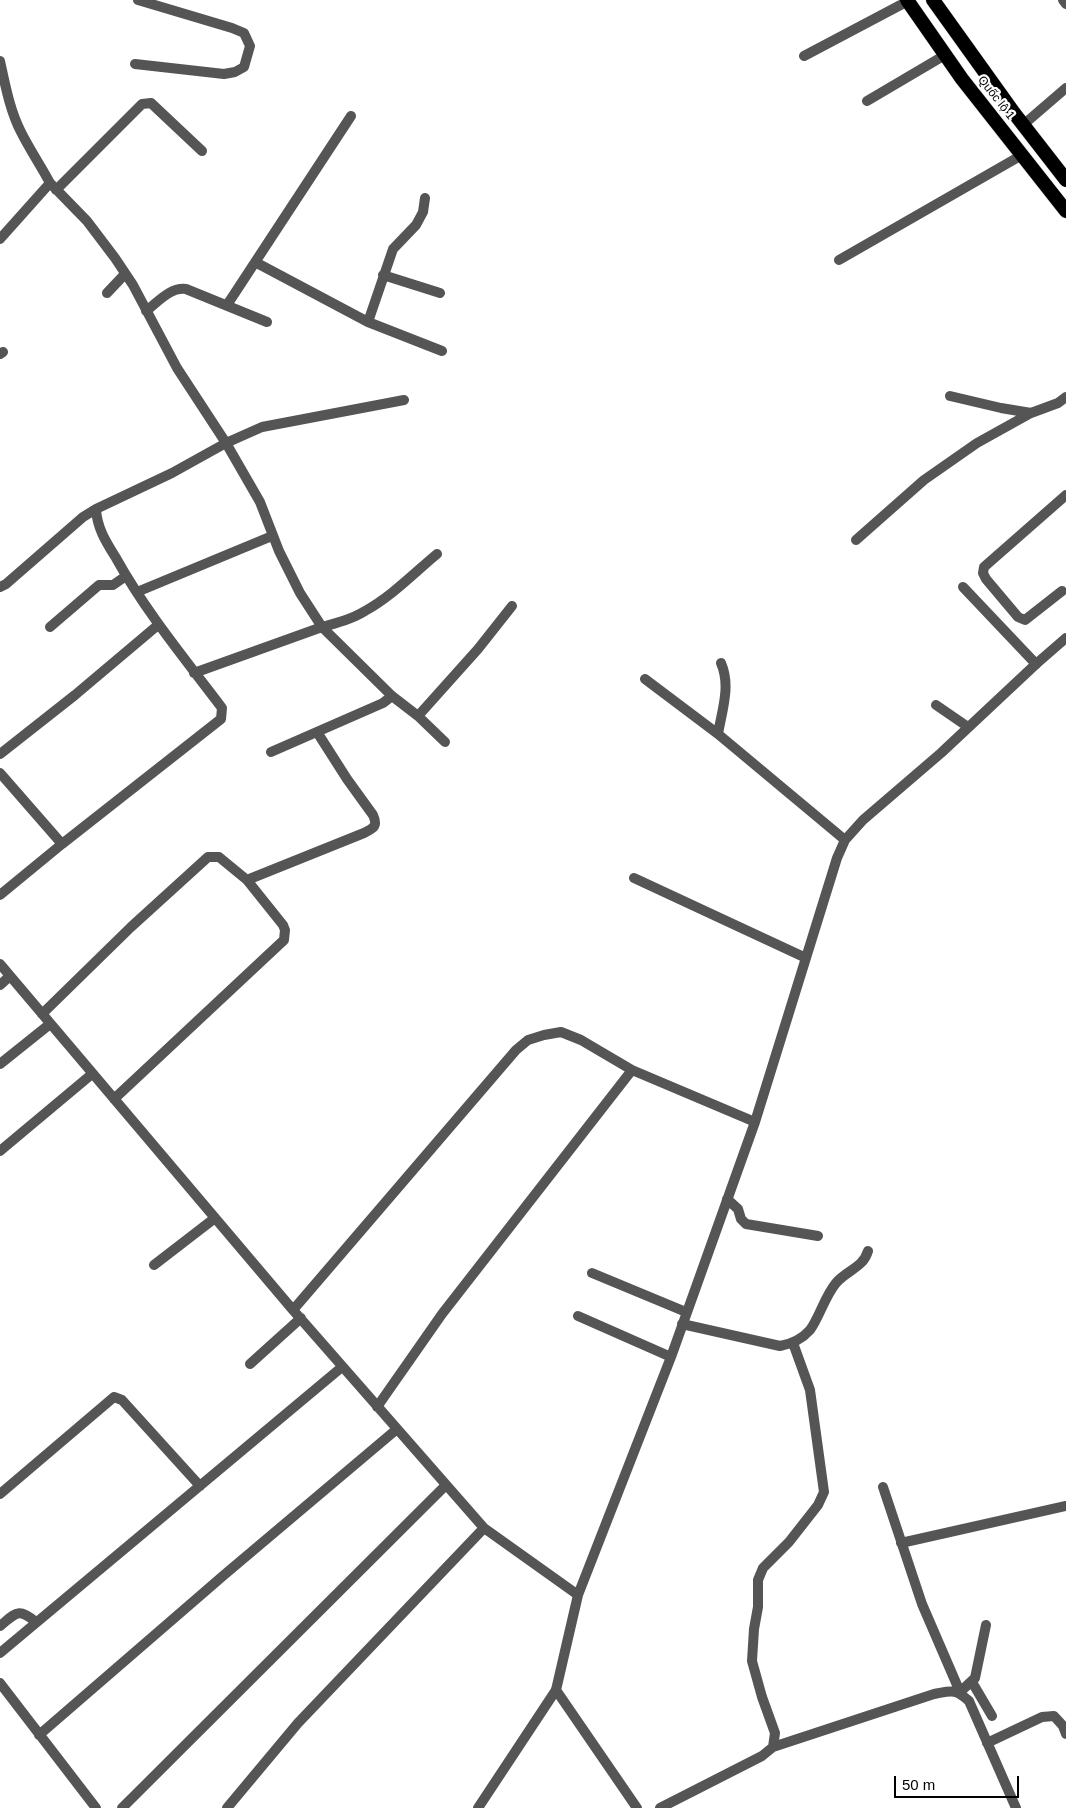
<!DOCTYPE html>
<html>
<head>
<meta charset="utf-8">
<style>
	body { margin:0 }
	#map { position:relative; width:1066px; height:1808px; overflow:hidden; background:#fff; font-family:Helvetica,sans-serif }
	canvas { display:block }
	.scale { position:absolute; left:894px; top:1776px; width:125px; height:22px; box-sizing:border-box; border:2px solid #000; border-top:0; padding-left:6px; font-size:15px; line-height:18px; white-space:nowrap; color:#000; -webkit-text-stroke:4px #fff; paint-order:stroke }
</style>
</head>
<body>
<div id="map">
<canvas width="1066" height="1808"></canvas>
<div class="scale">50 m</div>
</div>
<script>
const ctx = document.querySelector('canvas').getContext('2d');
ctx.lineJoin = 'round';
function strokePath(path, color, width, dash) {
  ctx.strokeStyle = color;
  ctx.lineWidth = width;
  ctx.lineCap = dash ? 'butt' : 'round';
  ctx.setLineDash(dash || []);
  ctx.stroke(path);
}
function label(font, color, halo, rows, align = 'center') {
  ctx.font = font + ' Helvetica,sans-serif';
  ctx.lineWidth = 4.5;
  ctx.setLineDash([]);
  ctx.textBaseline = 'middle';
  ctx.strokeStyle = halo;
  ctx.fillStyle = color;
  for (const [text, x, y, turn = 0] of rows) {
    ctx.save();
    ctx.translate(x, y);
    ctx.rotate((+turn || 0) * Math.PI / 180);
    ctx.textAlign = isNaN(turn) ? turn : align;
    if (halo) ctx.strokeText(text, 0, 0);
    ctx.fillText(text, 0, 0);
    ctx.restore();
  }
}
const trunk = new Path2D(`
	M907 0 962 79 1066 211
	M933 0 1014 113 1066 180`);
strokePath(trunk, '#dbdbdb', 15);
strokePath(new Path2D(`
	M804 56 908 1
	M867 101 945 55
	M839 260 1022 155
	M226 443 262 427 404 400
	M963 587 1036 664
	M1062 591 1025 620 1018 617 986 579 983 573 984 567 1066 495
	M322 627C337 623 352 619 365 611 392 596 414 573 437 554
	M0 1626C16 1613 18 1607 36 1622
	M478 1808 556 1690`), '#555', 10);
strokePath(new Path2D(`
	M1063 0 1066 4
	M0 61C5 84 10 111 21 132 30 150 41 166 50 183
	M135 64 224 74 235 72 244 67 250 46 244 33 232 28 138 0
	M1023 125 1066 88
	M56 190 142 104 151 103 202 151
	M0 239 50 183 87 221 115 258 133 285 177 368 226 443 260 502 279 551 300 593 322 627 392 696 418 716 445 742
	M255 262 368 322 442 351
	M383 275 440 293
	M107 293 125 274
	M227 305 351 116
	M146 311C158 302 170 287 186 289L267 322
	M368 322 393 249 416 225 423 212 425 198
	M0 354 3 352
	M950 396 1001 408 1031 413 1058 403 1066 397
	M856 540 924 480 977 443 1031 413
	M0 587 6 584 83 517 96 509
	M137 592 272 536
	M50 627 99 585H113L126 576
	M721 663C731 686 722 710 718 734L845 840
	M194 673 322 627
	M645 679 718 734
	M936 705 968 727
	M418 716 478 649 512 606
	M271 752 383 703 392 696
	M0 754 75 695 158 625
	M0 773 62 844 221 719 222 708C185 659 146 612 116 558 106 542 97 528 96 509L172 473 226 443
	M634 878 806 958
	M247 880 364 833C374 828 378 826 373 815L347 779 317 732
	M0 895 62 844
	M0 964 293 1310 484 1528 578 1595
	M0 985 10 976
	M42 1014 131 927 208 857H219L247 880 283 925 285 930 284 940 114 1099
	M0 1064 50 1024
	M0 1151 92 1074
	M727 1199 738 1209 741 1219 746 1224 818 1236
	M154 1265 215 1218
	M592 1273 686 1312
	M293 1310 516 1050 528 1040 544 1035 561 1032 581 1040 632 1070 755 1122
	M578 1316 671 1357
	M682 1324 780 1346C791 1344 802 1339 810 1330 819 1318 825 1296 836 1283 847 1270 863 1268 868 1251
	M250 1364 301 1318
	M377 1407 442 1314 632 1070
	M883 1487 922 1604 960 1692 975 1678 986 1625
	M0 1494 114 1397 122 1400 200 1486
	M901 1543 1066 1506
	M0 1653 342 1367
	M972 1682 992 1716
	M0 1683 96 1808
	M39 1735 224 1575 397 1429
	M987 1743 1042 1717 1054 1716 1063 1726 1066 1734
	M773 1747 934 1694C951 1691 955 1688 969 1701L1016 1808
	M122 1808 446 1485
	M227 1808 298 1723 484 1528
	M637 1808 556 1690 578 1595 671 1357 755 1122 837 858 845 840 863 820 941 753 1036 664 1066 638
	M660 1808 762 1756 773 1747 775 1733 762 1697 752 1661 754 1629 758 1607V1580L763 1568 789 1542 818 1505 824 1492 810 1390 793 1343`), '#555', 10);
strokePath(trunk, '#000', 14);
label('12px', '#000', '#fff', [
	["Quốc lộ 1",996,98,52]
]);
</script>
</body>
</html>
